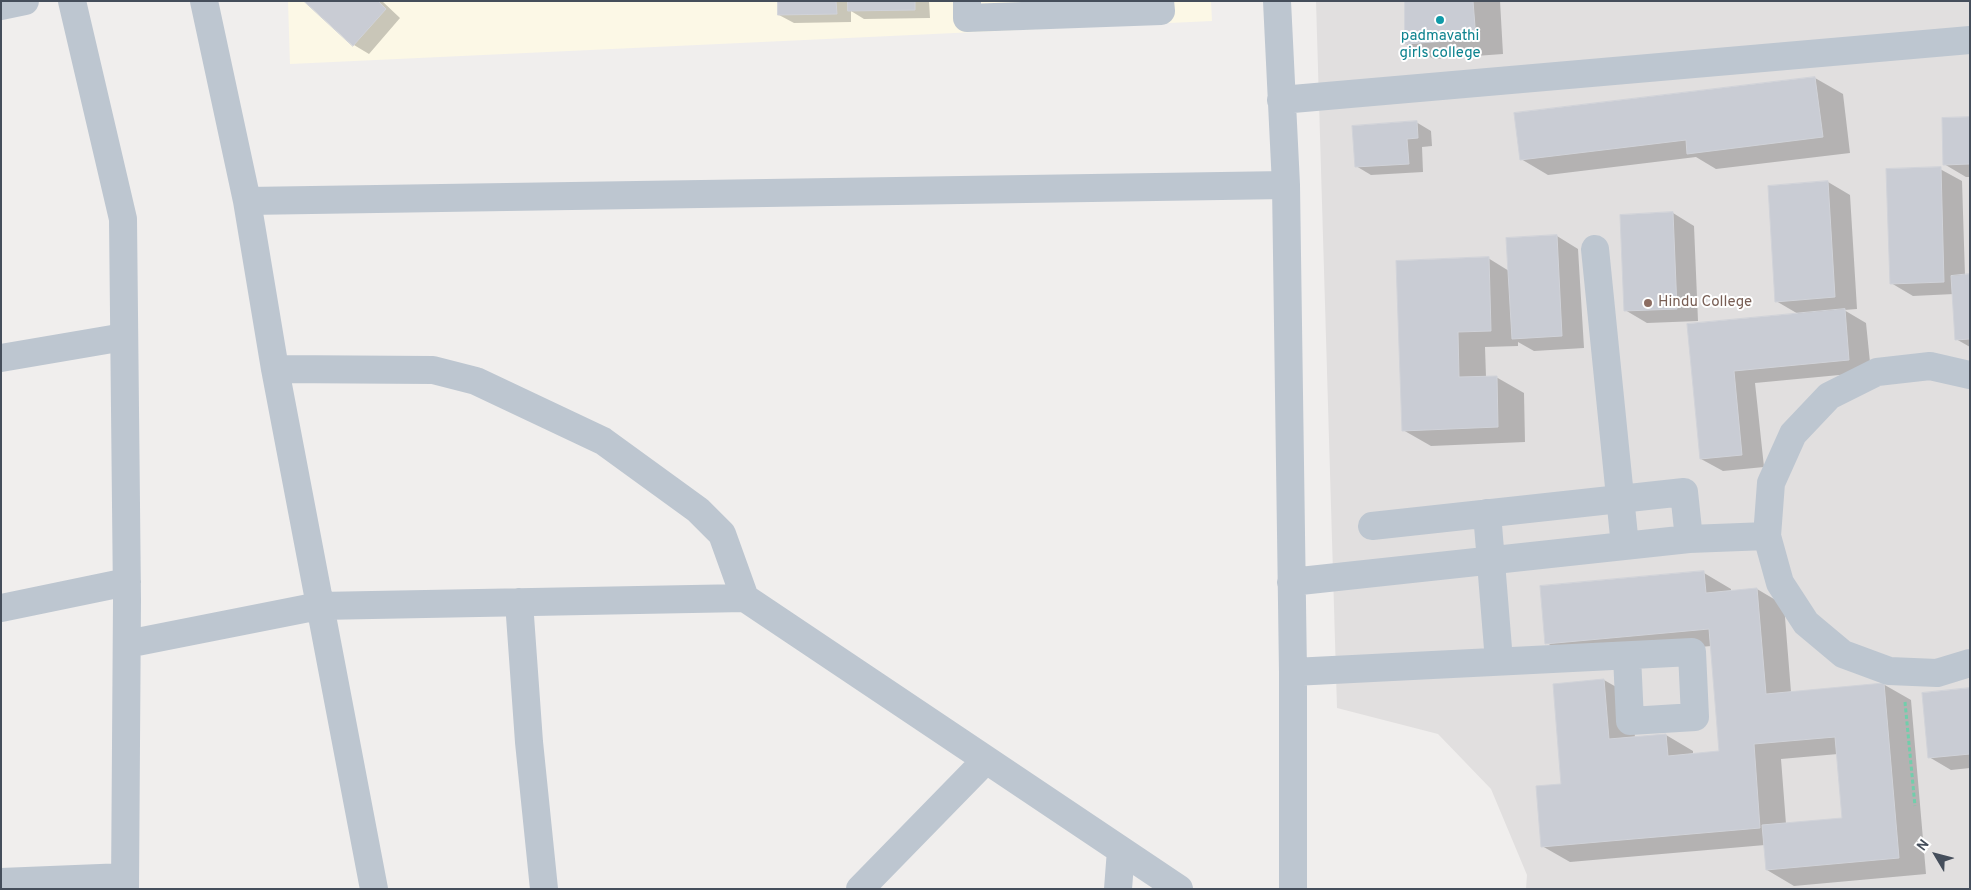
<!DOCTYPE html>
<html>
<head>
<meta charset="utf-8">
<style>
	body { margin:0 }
	#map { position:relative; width:1971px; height:890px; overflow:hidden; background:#f0eeed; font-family:Overpass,sans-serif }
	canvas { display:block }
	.frame { position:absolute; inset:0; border:2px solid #454e5b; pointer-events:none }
	.north { position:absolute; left:1911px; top:830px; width:50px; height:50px; -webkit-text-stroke:4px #fff; paint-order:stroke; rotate:307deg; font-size:14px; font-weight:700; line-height:20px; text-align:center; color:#454e5b }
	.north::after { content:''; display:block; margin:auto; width:18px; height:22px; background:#454e5b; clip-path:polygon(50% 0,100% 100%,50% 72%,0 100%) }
</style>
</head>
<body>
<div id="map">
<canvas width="1971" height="890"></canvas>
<div class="frame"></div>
<div class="north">N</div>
</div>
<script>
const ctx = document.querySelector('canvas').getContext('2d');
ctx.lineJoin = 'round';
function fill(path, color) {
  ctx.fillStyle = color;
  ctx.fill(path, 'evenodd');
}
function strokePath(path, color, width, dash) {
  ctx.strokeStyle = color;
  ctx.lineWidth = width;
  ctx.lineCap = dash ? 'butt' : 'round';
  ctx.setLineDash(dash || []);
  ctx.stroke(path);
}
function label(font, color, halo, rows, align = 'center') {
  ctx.font = font + ' Overpass,sans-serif';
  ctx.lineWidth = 4;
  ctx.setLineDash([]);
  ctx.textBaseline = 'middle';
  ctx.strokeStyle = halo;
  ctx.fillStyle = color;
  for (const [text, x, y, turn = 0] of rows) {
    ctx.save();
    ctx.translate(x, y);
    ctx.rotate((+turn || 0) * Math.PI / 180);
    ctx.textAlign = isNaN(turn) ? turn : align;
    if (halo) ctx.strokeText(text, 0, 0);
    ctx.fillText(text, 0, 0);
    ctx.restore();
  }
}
fill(new Path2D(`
	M288 1H1211L1212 21 290 64Z`), '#fcf8e6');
fill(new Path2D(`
	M1316 1H1970V889H1526L1527 875 1491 789 1438 734 1337 708Z`), '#e1dfdf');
fill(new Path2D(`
	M306 1H382L400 18 369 54 354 45Z
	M780 1H929L930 18 864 19 851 11V22L794 23 779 15Z
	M1406 1H1500L1503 54 1434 59 1406 44Z
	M1815 78 1843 94 1850 153 1716 169 1696 157 1548 175 1521 159Z
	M1970 118V177H1966L1944 164Z
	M1416 122 1431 131 1432 146 1422 147 1423 172 1371 175 1356 166Z
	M1940 169 1962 181 1965 276H1970V347L1956 339 1954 294 1913 296 1891 283Z
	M1828 182 1850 195 1857 309 1844 310 1866 323 1871 372 1755 383 1764 467 1723 471 1701 459 1689 325 1800 315 1776 301Z
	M1673 213 1694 226 1698 321 1647 323 1625 310Z
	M1557 236 1578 249 1584 348 1534 351 1518 342V346L1485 347 1486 377H1496L1524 393 1525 442 1431 446 1403 430 1488 258 1509 271Z
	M1704 573 1731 589V592L1757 589 1784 605 1791 692 1883 684 1911 700 1926 874 1794 886 1767 870 1765 845 1570 862 1542 846 1563 785 1604 680 1632 696 1635 738 1666 735 1693 751V754L1720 752 1711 646 1574 659 1547 643ZM1838 754 1843 819 1786 824 1781 759Z
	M1970 689V768L1951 770 1929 757Z`), '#0003');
const building = new Path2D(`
	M304 1H378L386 9 353 46Z
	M778 1H836L837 14 778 15Z
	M848 1H915V10L848 11Z
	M1405 1H1473L1476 39 1405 44Z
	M1815 77 1823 137 1687 154 1686 140 1520 160 1514 113Z
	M1970 117V164L1943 165 1942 118Z
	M1417 121 1418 138 1407 139 1409 164 1355 167 1352 126Z
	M1941 167 1944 282 1890 284 1886 169Z
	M1828 181 1835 297 1775 302 1768 186Z
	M1673 212 1677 309 1624 311 1620 215Z
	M1557 235 1562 336 1512 339 1506 238Z
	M1489 257 1491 331 1458 332 1459 377 1497 376 1498 427 1402 431 1396 261Z
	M1970 274V339L1955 340 1951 276Z
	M1845 309 1849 360 1734 371 1742 455 1700 459 1687 324Z
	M1704 571 1706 593 1757 588 1766 694 1884 683 1899 858 1766 870 1762 825 1842 818 1835 737 1754 744 1760 828 1541 847 1536 786 1561 784 1553 684 1604 679 1609 739 1666 734 1668 756 1719 751 1709 629 1545 644 1540 586Z
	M1970 688V754L1928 758 1922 693Z`);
fill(building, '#c9ccd4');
strokePath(building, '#d1d3d9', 1);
strokePath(new Path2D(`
	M1905 702 1915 806`), '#71ceab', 3, [4, 2.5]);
strokePath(new Path2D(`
	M72 1 123 219 127 600 125 889
	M204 1 247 201 275 369 374 889
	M967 1V18L1161 11 1160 1
	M1277 1 1286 185 1293 672V889
	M1 6 25 1
	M1281 100 1970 40
	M247 201 1286 185
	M1595 249 1625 546
	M1 358 124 337
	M275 369 433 370 476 381 603 441 698 510 722 534 745 598
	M1970 375 1930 366 1877 372 1829 396 1793 434 1771 483 1767 536 1780 583 1806 623 1843 654 1889 671 1937 673 1970 663
	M1487 513 1499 661
	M1689 539 1767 536
	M1291 582 1689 539 1684 492 1372 526
	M519 602 529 742 544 889
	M1 608 127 582
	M127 644 319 606 745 598 1179 889
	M1293 672 1692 652 1695 717 1630 721 1627 656
	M1 882 125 877
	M860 889 986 760
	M1118 889 1121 850`), '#bdc6d0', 28);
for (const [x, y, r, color] of [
	[1440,20,5,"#0f9aa8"],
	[1648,303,5,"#8d6e63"]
]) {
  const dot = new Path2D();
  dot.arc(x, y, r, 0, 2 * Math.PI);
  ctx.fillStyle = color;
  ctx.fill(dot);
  strokePath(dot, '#fff', 2);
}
label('15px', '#0d838f', '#fff', [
	["padmavathi",1440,37],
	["girls college",1440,54]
]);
label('15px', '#785e54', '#fff', [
	["Hindu College",1658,303]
], 'left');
</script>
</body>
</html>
